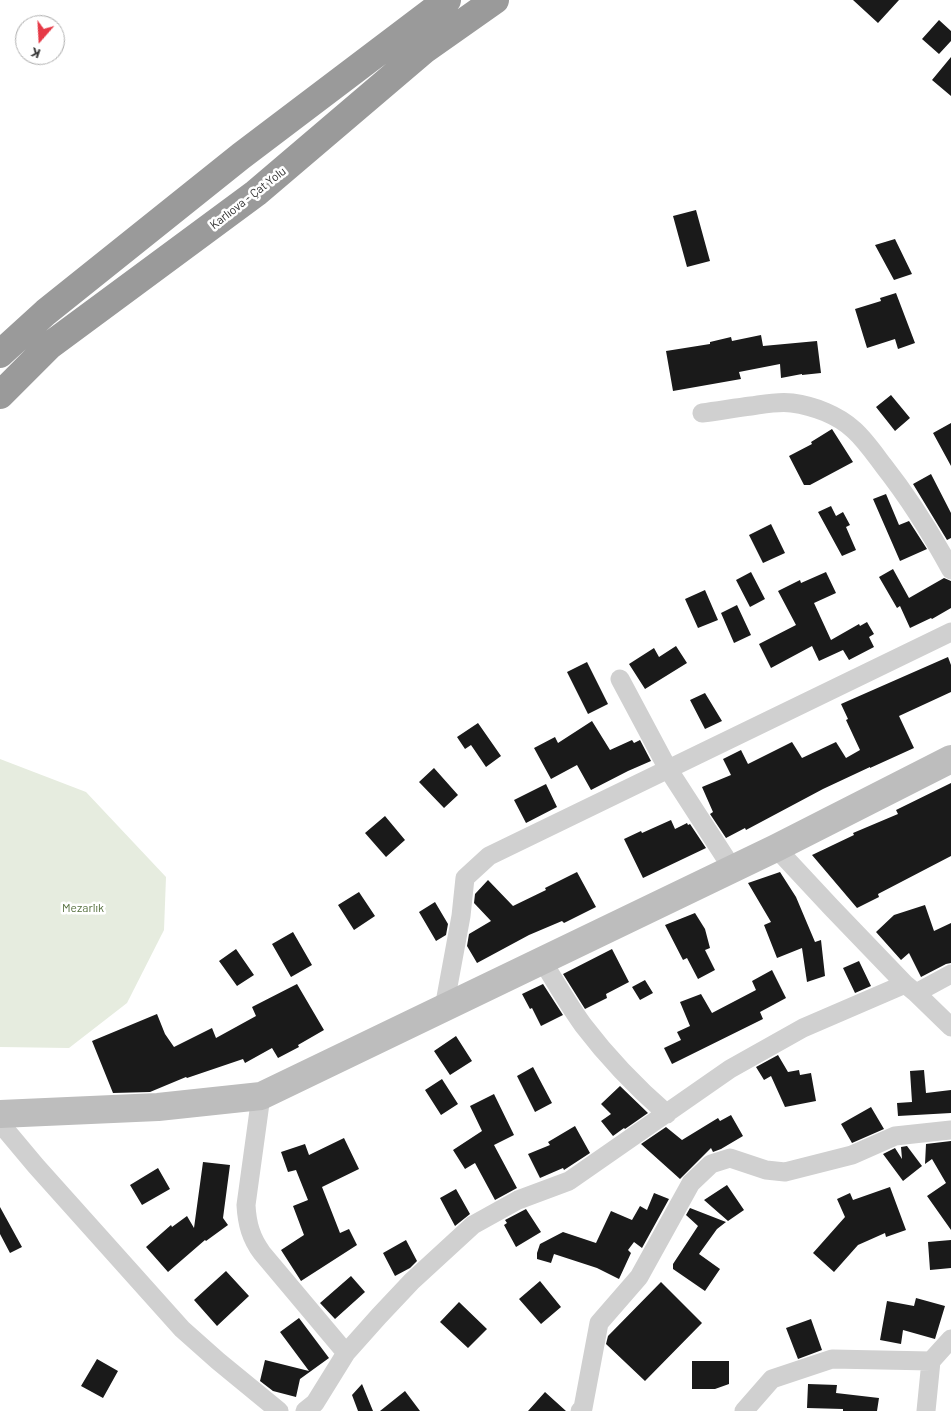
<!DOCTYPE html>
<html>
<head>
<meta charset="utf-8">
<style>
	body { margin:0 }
	#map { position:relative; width:951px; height:1411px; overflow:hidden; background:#fff; font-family:Barlow,sans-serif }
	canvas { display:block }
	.north { position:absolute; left:15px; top:15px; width:50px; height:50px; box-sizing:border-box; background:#fff; border:1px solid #adadad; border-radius:50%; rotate:199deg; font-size:14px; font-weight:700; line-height:20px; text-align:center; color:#333 }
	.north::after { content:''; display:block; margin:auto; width:18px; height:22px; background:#e63946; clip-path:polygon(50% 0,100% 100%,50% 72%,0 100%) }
</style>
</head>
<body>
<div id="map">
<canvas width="951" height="1411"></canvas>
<div class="north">K</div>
</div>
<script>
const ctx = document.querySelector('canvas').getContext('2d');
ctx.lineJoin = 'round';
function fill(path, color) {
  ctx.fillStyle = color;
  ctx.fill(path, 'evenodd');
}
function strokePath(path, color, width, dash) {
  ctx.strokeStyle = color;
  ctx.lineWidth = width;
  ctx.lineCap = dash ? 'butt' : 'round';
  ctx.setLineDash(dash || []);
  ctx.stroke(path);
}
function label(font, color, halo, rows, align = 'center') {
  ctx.font = font + ' Barlow,sans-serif';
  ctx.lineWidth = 5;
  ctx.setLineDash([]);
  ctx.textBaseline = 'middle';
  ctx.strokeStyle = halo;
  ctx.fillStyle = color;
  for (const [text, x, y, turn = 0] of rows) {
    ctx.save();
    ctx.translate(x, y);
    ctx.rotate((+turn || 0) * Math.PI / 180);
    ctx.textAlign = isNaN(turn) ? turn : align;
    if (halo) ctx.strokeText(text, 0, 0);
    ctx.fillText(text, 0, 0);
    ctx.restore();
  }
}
fill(new Path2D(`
	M0 759 86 792 166 877 164 930 127 1003 69 1048 0 1047Z`), '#e6ecdf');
fill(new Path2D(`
	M853 0H899L878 23Z
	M939 20 951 31V41L939 54 922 39Z
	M951 57V96L932 80Z
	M696 210 710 261 687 267 673 216Z
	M895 239 912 274 894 280 875 245Z
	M896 293 915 343 898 349 895 339 867 348 855 309 881 301 880 298Z
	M761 335 763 346 817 341 821 373 802 375V374L781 378 780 364 739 372 741 379 673 391 666 351 710 344V342L731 337 732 341Z
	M891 395 910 418 895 431 876 407Z
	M951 423V466L933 433Z
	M832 429 853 462 810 485H804L789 456 812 444 811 442Z
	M931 474 951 513V538L947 540 913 484Z
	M886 494 899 525 909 521 927 549 900 561 873 499Z
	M831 506 836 516 843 512 850 525 846 527 856 550 842 556 818 512Z
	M771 524 785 553 763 563 749 535Z
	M893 569 909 598 944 578 951 581V608L932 619 931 618 910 628 900 606 897 608 879 577Z
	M751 572 765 599 750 607 736 580Z
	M826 572 836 593 814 603 831 640 859 624 860 626 867 622 874 634 869 637 874 647 849 660 843 650 819 661 812 646 771 668 759 644 796 625 778 591 800 580 801 583Z
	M705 590 718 620 698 628 685 599Z
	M737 605 751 635 734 643 721 613Z
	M676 646 687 663 645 689 629 664 654 648 659 657Z
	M948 657 951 665V692L899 716 914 748 870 768V767L823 789 746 830 745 828 726 838 710 814 713 812 702 787 731 775 723 759 741 750 748 764 792 742 802 758 836 742 846 758 860 750 846 720 848 719 841 704Z
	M587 662 608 704 588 714 567 672Z
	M705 693 722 721 705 729 690 700Z
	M592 721 610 750 632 740 634 743 640 740 651 761 628 771 591 790 577 765 551 779 534 748 555 737 558 743Z
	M478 723 501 756 486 767 471 745 465 749 457 737Z
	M434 768 458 795 444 808 419 782Z
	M951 783V856L878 894 879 897 857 908 812 855 854 835 853 833 898 814 896 810Z
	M546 784 557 807 526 823 514 800Z
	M385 816 405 840 386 857 365 833Z
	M671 820 675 829 687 823 688 825 690 824 706 848 643 878 624 839 641 831 642 833Z
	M577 872 596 907 564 923 562 921 529 935 477 963 467 946 469 934 491 921 474 903 475 894 488 880 513 906 546 890 545 888Z
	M780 872 796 897 815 942 821 940 825 976 807 982 802 948 777 958 764 925 771 922 748 883Z
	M359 892 375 916 354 930 338 905Z
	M435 902 448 924 446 935 436 941 419 912Z
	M925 905 934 931 951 923V963L946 964 921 977 909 953 901 960 876 932 894 915Z
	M695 913 705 929 710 948 705 950 715 970 698 979 687 958 683 960 665 925Z
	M293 932 312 965 291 977 272 944Z
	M236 949 254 975 237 986 219 961Z
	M612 949 629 982 606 994 607 998 585 1009 563 974Z
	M859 961 871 986 855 993 843 968Z
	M772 970 786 998 760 1012 763 1019 672 1064 664 1048 681 1040 677 1032 690 1026 680 1002 701 994 712 1013 756 990 752 981Z
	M645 980 653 993 640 1000 632 987Z
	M297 984 324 1030 298 1045 299 1047 278 1058 272 1048 245 1063 243 1059 187 1078 186 1077 150 1092 113 1093 92 1041 157 1014 165 1034 174 1047 212 1028 216 1038 256 1016 252 1007Z
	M543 984 563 1015 541 1026 532 1008 530 1009 522 994Z
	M456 1036 472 1061 450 1075 434 1051Z
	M778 1055 788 1072 799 1070 800 1075 811 1073 816 1101 785 1107 771 1076 764 1080 756 1067Z
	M533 1067 552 1103 535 1112 517 1076Z
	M924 1070 926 1093 951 1090V1113L898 1116 897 1103 912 1102 910 1071Z
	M442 1079 458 1104 441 1115 425 1090Z
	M620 1086 648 1113 625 1129 624 1128 613 1136 601 1121 611 1114 601 1104Z
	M494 1094 514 1135 494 1145 517 1188 495 1200 475 1163 465 1169 453 1150 482 1131 470 1106Z
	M871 1107 884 1129 852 1143 841 1124Z
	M731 1115 743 1136 721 1149 713 1152 711 1148 680 1179 641 1144 666 1127 682 1140 718 1118 720 1121Z
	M575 1126 590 1153 564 1170 563 1168 540 1178 528 1154 550 1145 548 1142Z
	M344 1138 359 1169 322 1187 340 1233 349 1229 357 1245 301 1281 281 1250 304 1235 293 1206 308 1200 296 1170 288 1172 281 1152 305 1144 309 1155Z
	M951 1141V1230L927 1196 946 1183 932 1159 925 1164 926 1144Z
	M907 1146 922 1166 903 1181 883 1154 895 1148 902 1159 901 1147Z
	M203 1162 230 1165 223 1218 228 1225 206 1241 205 1240 168 1272 146 1247 171 1225 172 1227 187 1216 194 1228Z
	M158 1168 170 1189 142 1205 130 1185Z
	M727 1185 744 1210 728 1221 704 1200Z
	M890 1187 906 1230 886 1237 885 1233 858 1245 834 1272 813 1253 845 1217 837 1199 850 1193 853 1200Z
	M456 1189 470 1214 455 1226 440 1198Z
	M654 1193 669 1199 642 1248 634 1242 628 1250 631 1253 619 1279 597 1268 554 1254 551 1263 537 1259V1253L540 1244 563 1232 596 1243 611 1211 632 1220 640 1206 647 1210Z
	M0 1207 22 1247 10 1253 0 1234Z
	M690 1208 726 1222 717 1229 699 1254 720 1269 705 1291 673 1269V1264L698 1226 686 1215Z
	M526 1209 541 1232 516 1247 504 1225 507 1223 505 1220Z
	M406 1240 417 1261 410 1268 395 1276 383 1253Z
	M951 1240V1268L930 1270 928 1242Z
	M226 1271 249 1296 217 1326 194 1300Z
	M351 1276 365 1292 335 1319 320 1303Z
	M540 1281 561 1307 541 1324 519 1299Z
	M661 1282 702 1323 645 1381 606 1344 608 1336Z
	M916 1298 945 1306 935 1339 903 1330 901 1344 880 1340 887 1301 914 1306Z
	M459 1302 487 1329 468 1348 440 1322Z
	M299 1318 329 1358 300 1379 296 1397 273 1391 260 1381 265 1360 309 1371 280 1332Z
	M811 1319 822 1350 798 1359 786 1328Z
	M97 1359 118 1371 103 1398 81 1386Z
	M692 1361H729V1384L715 1389H692Z
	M362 1384 373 1411H358L352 1395Z
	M808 1384 837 1385 836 1393 879 1398 877 1411H843V1409L807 1408Z
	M405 1391 420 1411H380Z
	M545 1392 566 1411H528Z`), '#1a1a1a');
strokePath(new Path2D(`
	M702 413C718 411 735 408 751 406 765 404 779 401 792 403 814 406 838 415 854 430 865 440 874 453 883 465 909 498 931 533 951 570
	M620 679 668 769 732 868
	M776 848 831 907 905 984 916 993 951 1027
	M542 960C555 982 568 1004 583 1025 608 1058 636 1087 667 1114
	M916 993 951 974
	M444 1008 461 916 465 878 489 856 951 632
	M261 1096 246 1205C247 1224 251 1238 262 1253L346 1353
	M0 1123 36 1166 182 1329 218 1361 279 1411
	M305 1411 315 1403 346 1353 379 1316 412 1281 473 1225 518 1200 569 1181 730 1069 803 1028 905 984
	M580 1411 583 1408 599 1323 639 1277 691 1183 711 1164 730 1158 766 1170 785 1172 852 1155 895 1136 951 1130
	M744 1411 772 1379 832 1359 931 1361 951 1339
	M926 1411 931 1361`), '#d0d0d0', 19);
strokePath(new Path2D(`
	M0 1114 158 1107 261 1096 776 848 951 759`), '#bdbdbd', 28);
strokePath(new Path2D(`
	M0 354 46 312 241 156 447 0
	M0 395 49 346 256 193 424 50 495 0`), '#9a9a9a', 28);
label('12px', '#333', '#fff', [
	["Karlıova - Çat Yolu",248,198,-38]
]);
label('12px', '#56703f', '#fff', [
	["Mezarlık",83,908]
]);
</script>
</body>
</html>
